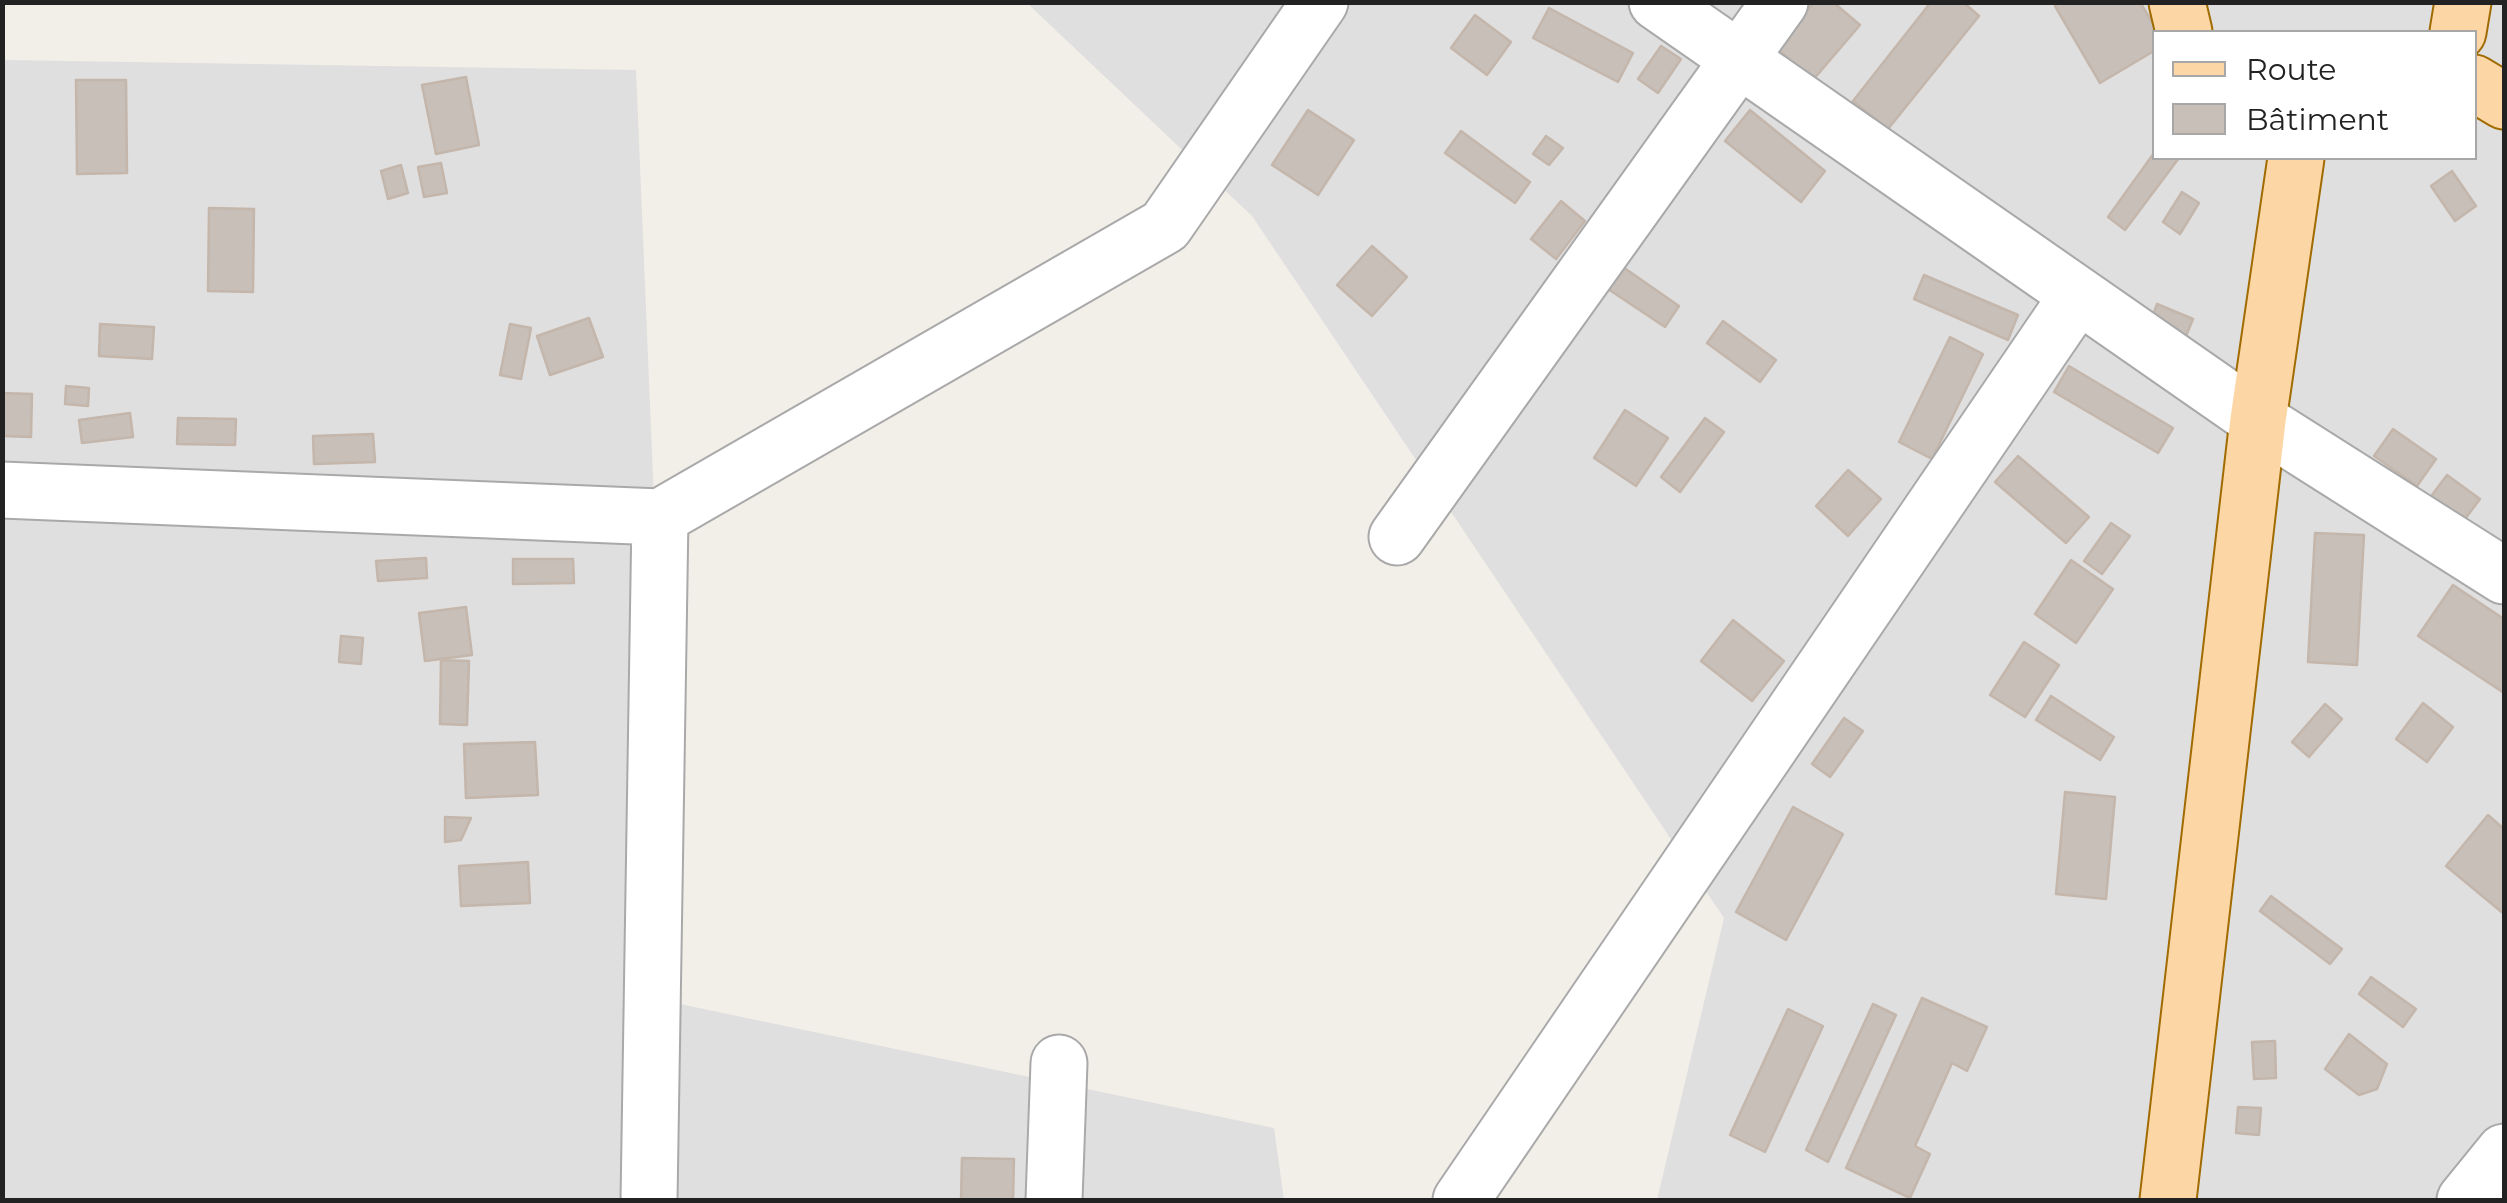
<!DOCTYPE html>
<html>
<head>
<meta charset="utf-8">
<style>
	body { margin:0 }
	#map { position:relative; width:2507px; height:1203px; overflow:hidden; background:#f2efe9; font-family:Montserrat,sans-serif }
	canvas { display:block }
	.frame { position:absolute; inset:0; border:5px solid #222; pointer-events:none }
	.legend { position:absolute; left:2152px; top:30px; width:325px; height:130px; box-sizing:border-box; background:#fff; border:2px solid #a7a7a7; margin:0; padding:12px 18px; list-style:none; font-size:30px; color:#222 }
	.legend li { display:flex; align-items:center; gap:20px; height:50px }
	.legend b { width:50px; border:2px solid #a7a7a7 }
</style>
</head>
<body>
<div id="map">
<canvas width="2507" height="1203"></canvas>
<div class="frame"></div>
<ul class="legend">
<li><b style="height:12px;background:#fcd6a4"></b>Route</li>
<li><b style="height:28px;background:#c7bfb8"></b>Bâtiment</li>
</ul>
</div>
<script>
const ctx = document.querySelector('canvas').getContext('2d');
ctx.lineJoin = 'round';
function fill(path, color) {
  ctx.fillStyle = color;
  ctx.fill(path, 'evenodd');
}
function strokePath(path, color, width, dash) {
  ctx.strokeStyle = color;
  ctx.lineWidth = width;
  ctx.lineCap = dash ? 'butt' : 'round';
  ctx.setLineDash(dash || []);
  ctx.stroke(path);
}
fill(new Path2D(`
	M1027 3H2504V1200H1657L1724 918 1252 216ZM2154 32H2474V158H2154Z
	M3 60 636 70 675 1003 1274 1128 1284 1200H3Z`), '#e0dfdf');
const building = new Path2D(`
	M1814 2H1833L1860 25 1813 80 1776 48Z
	M1931 2H1963L1979 16 1888 129 1853 101Z
	M2061 2H2140L2158 32H2154V51L2100 83 2055 6Z
	M1549 8 1633 53 1618 82 1533 38Z
	M1475 15 1511 42 1487 75 1451 48Z
	M1661 46 1681 59 1658 93 1638 79Z
	M466 77 479 145 436 154 422 85Z
	M76 80H126L127 173 77 174Z
	M1308 110 1354 140 1318 195 1272 165Z
	M1750 110 1825 171 1801 202 1725 141Z
	M1461 131 1530 182 1515 203 1445 153Z
	M1546 136 1563 148 1549 165 1533 154Z
	M2154 153V158H2179L2125 230 2108 217Z
	M441 163 447 193 424 197 418 167Z
	M401 165 408 193 388 199 381 171Z
	M2452 171 2476 206 2455 221 2431 186Z
	M2182 192 2199 203 2180 234 2163 222Z
	M1561 201 1585 221 1556 259 1531 239Z
	M209 208 254 209 253 292 208 291Z
	M1372 246 1407 277 1372 316 1337 285Z
	M1620 265 1679 306 1665 327 1605 287Z
	M1924 275 2018 315 2008 340 1914 299Z
	M2157 304 2193 319 2186 336 2151 321Z
	M589 318 603 357 550 375 537 336Z
	M1723 321 1776 360 1760 382 1707 343Z
	M100 324 154 327 152 359 99 356Z
	M510 324 531 328 521 379 500 375Z
	M1950 337 1983 354 1932 459 1899 442Z
	M2069 366 2173 428 2158 453 2054 392Z
	M66 386 89 388 88 406 65 404Z
	M2 393 32 394 31 437 2 436Z
	M1625 410 1668 438 1636 486 1594 458Z
	M130 413 133 437 82 443 79 420Z
	M178 418 236 419 235 445 177 444Z
	M1705 418 1724 432 1680 492 1661 477Z
	M2393 429 2436 459 2417 486 2374 456Z
	M373 434 375 462 314 464 313 436Z
	M2018 456 2089 517 2066 543 1995 482Z
	M1848 470 1881 499 1848 536 1816 506Z
	M2447 475 2480 499 2456 531 2423 507Z
	M2111 523 2130 536 2102 574 2084 561Z
	M2315 533 2364 535 2357 665 2308 662Z
	M426 558 427 578 378 581 376 561Z
	M513 559H573L574 583 513 584Z
	M2071 560 2113 589 2076 643 2035 614Z
	M2453 585 2504 619V693L2418 636Z
	M466 607 472 655 425 661 419 613Z
	M1733 620 1784 661 1752 701 1701 661Z
	M341 636 363 638 361 664 339 662Z
	M2024 642 2059 665 2025 717 1990 695Z
	M441 660 469 661 467 725 440 724Z
	M2051 696 2114 737 2100 760 2036 720Z
	M2423 703 2453 727 2427 762 2396 739Z
	M2325 704 2342 719 2309 757 2292 742Z
	M1844 718 1863 731 1830 777 1812 764Z
	M535 742 538 795 466 798 464 744Z
	M2065 792 2115 797 2106 899 2056 894Z
	M1793 807 1843 834 1786 940 1736 912Z
	M2488 815 2504 829V914L2446 866Z
	M445 817 471 818 461 840 445 842Z
	M528 862 530 903 461 906 459 866Z
	M2271 896 2342 949 2330 964 2260 911Z
	M2371 977 2416 1009 2403 1027 2359 994Z
	M1922 998 1987 1027 1967 1071 1952 1063 1915 1146 1930 1154 1910 1198 1846 1168Z
	M1873 1004 1896 1015 1828 1162 1806 1150Z
	M1788 1009 1823 1026 1765 1152 1730 1135Z
	M2349 1034 2387 1064 2377 1089 2359 1095 2325 1069Z
	M2275 1041 2276 1078 2254 1079 2252 1042Z
	M2238 1107 2261 1108 2259 1135 2236 1133Z
	M962 1158 1014 1159 1013 1200H961Z`);
fill(building, '#c7bfb8');
strokePath(building, '#c4b6ab', 2.5);
const minor = new Path2D(`
	M1657 2 2258 420 2504 576
	M2 490 660 517 1165 226 1320 2
	M1397 537 1780 2
	M649 1200 660 517
	M1054 1200 1059 1063
	M1461 1200 2078 295
	M2465 1200 2504 1152`);
const major = new Path2D(`
	M2177 2 2184 32
	M2458 32 2463 2
	M2474 83 2504 101
	M2168 1200 2258 420 2296 158`);
strokePath(minor, '#a9a9a9', 59);
strokePath(major, '#a06b00', 59);
strokePath(minor, '#fff', 55);
strokePath(major, '#fcd6a4', 55);
</script>
</body>
</html>
